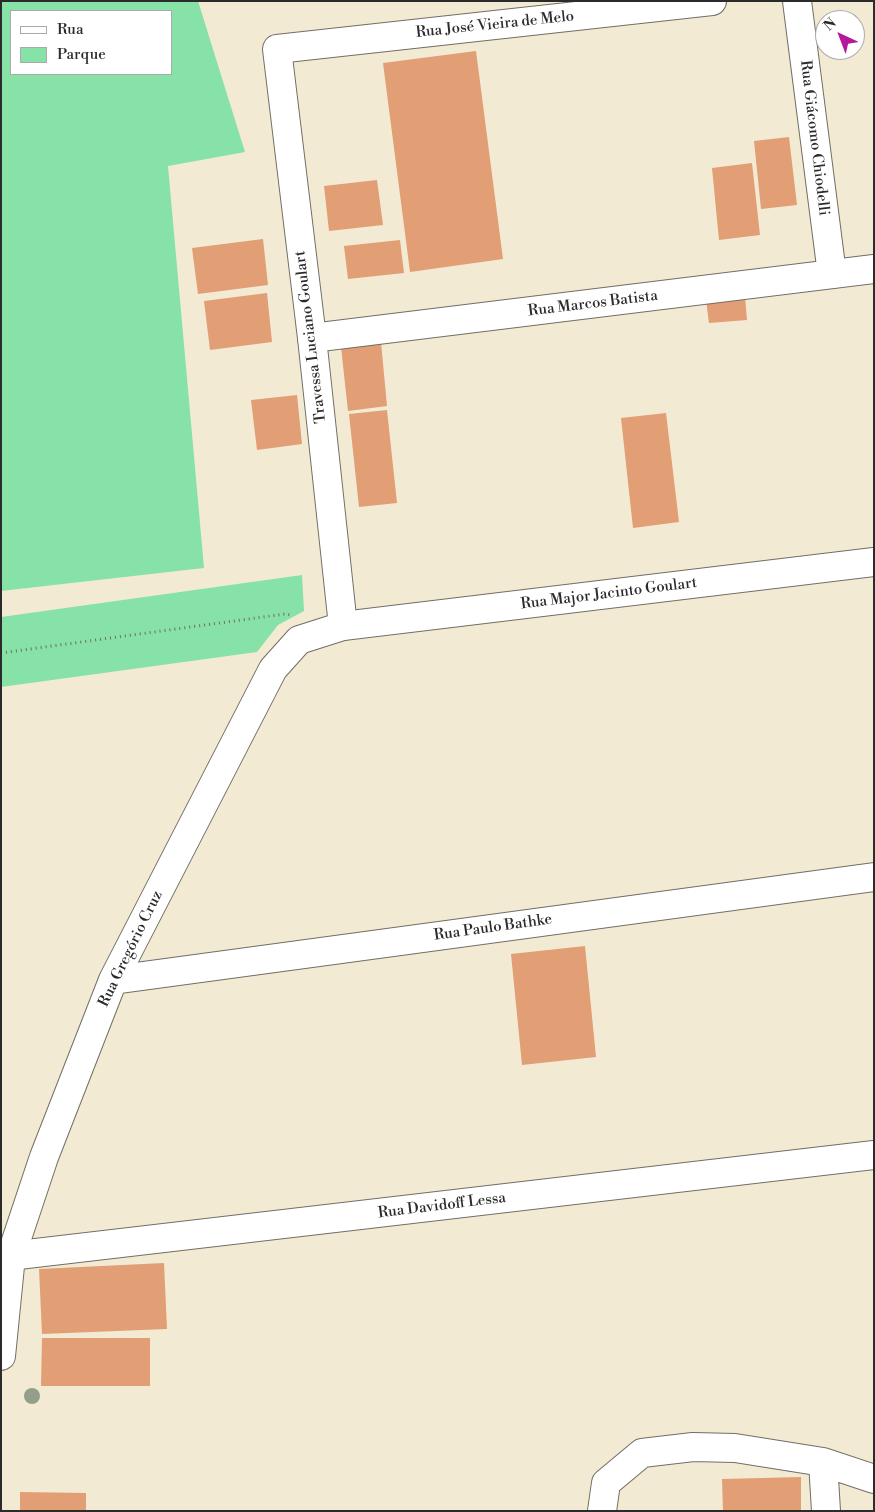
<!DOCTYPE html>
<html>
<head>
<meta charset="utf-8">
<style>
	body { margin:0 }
	#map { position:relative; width:875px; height:1512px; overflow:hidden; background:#f3ead3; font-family:"Libre Bodoni",serif }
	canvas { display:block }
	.frame { position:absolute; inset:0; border:2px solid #2b2b2b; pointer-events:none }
	.legend { position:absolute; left:10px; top:10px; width:162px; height:65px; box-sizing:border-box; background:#fff; border:1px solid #aaa; margin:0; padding:6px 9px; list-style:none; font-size:15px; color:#2b2b2b }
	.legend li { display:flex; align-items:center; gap:10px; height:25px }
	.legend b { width:25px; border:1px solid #aaa }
	.north { position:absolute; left:815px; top:10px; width:50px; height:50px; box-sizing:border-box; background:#fff; border:1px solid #aaa; border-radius:50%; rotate:317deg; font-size:14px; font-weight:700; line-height:20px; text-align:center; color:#2b2b2b }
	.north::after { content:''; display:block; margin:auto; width:18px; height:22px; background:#b5179e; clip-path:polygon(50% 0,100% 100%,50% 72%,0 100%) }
</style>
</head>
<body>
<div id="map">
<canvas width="875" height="1512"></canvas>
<div class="frame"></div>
<ul class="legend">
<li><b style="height:6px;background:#fff"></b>Rua</li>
<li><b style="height:14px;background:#87e2a8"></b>Parque</li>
</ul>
<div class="north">N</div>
</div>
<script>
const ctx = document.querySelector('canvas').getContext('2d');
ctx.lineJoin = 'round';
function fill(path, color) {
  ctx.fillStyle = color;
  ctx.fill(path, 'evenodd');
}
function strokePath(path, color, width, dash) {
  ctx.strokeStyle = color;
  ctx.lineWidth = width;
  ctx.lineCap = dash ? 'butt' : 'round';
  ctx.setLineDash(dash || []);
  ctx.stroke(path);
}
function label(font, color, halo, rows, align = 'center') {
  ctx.font = font + ' "Libre Bodoni",serif';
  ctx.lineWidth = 4;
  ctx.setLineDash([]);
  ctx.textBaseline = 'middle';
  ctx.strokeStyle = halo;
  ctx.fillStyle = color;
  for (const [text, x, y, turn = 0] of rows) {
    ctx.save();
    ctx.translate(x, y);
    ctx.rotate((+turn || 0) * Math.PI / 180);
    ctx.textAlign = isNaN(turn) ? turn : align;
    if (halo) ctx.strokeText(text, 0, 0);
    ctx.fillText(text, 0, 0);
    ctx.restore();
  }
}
fill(new Path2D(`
	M1 1H198L245 152 168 166 204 568 1 591ZM11 11H171V74H11Z
	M302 575 304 611 278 625 257 652 1 687V617Z`), '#87e2a8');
fill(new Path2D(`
	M476 51 503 259 410 272 383 63Z
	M789 137 797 205 761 209 754 141Z
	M752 163 760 235 719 240 712 168Z
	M377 180 383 225 329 231 324 186Z
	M263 239 268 285 198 294 192 248Z
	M400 240 404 273 348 279 344 246Z
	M267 293 272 342 210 350 204 301Z
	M745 296 747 320 709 323 706 300Z
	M381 342 387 406 348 411 341 347Z
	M297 395 302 444 257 450 251 400Z
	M387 410 397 503 359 507 349 414Z
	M666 413 679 522 633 528 621 418Z
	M585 946 596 1057 522 1065 511 954Z
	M164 1263 167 1329 42 1334 39 1269Z
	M42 1338H150V1386H41Z
	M801 1477V1511H723L722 1479Z
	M20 1492 86 1493V1511H20Z`), '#e29e75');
const minor = new Path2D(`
	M797 1 832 274
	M312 338 277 49 712 1
	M343 626 874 562
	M1 1257 874 1155
	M823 1462 826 1511
	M602 1511 606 1483 642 1453 693 1447 735 1448 823 1462 874 1479`);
const primary = new Path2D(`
	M113 980 874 877
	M1 1356 11 1256 44 1157 113 980 273 669 299 640 343 626 312 338 874 269`);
strokePath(minor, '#716e66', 30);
strokePath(primary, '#716e66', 30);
strokePath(new Path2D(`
	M1 653 285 614 291 615`), '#716e66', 3, [1, 4]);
strokePath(minor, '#fff', 28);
strokePath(primary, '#fff', 28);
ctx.fillStyle = '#949f8b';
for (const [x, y] of [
	[32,1396]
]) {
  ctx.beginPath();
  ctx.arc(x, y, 8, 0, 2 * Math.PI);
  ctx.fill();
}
label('15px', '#2b2b2b', '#fff', [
	["Rua José Vieira de Melo",495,25,-6],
	["Rua Giácomo Chiodelli",814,138,83],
	["Rua Marcos Batista",593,304,-7],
	["Travessa Luciano Goulart",311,337,-97],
	["Rua Major Jacinto Goulart",609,594,-7],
	["Rua Paulo Bathke",493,928,-8],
	["Rua Gregório Cruz",131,949,-64],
	["Rua Davidoff Lessa",442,1206,-7]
]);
</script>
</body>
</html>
